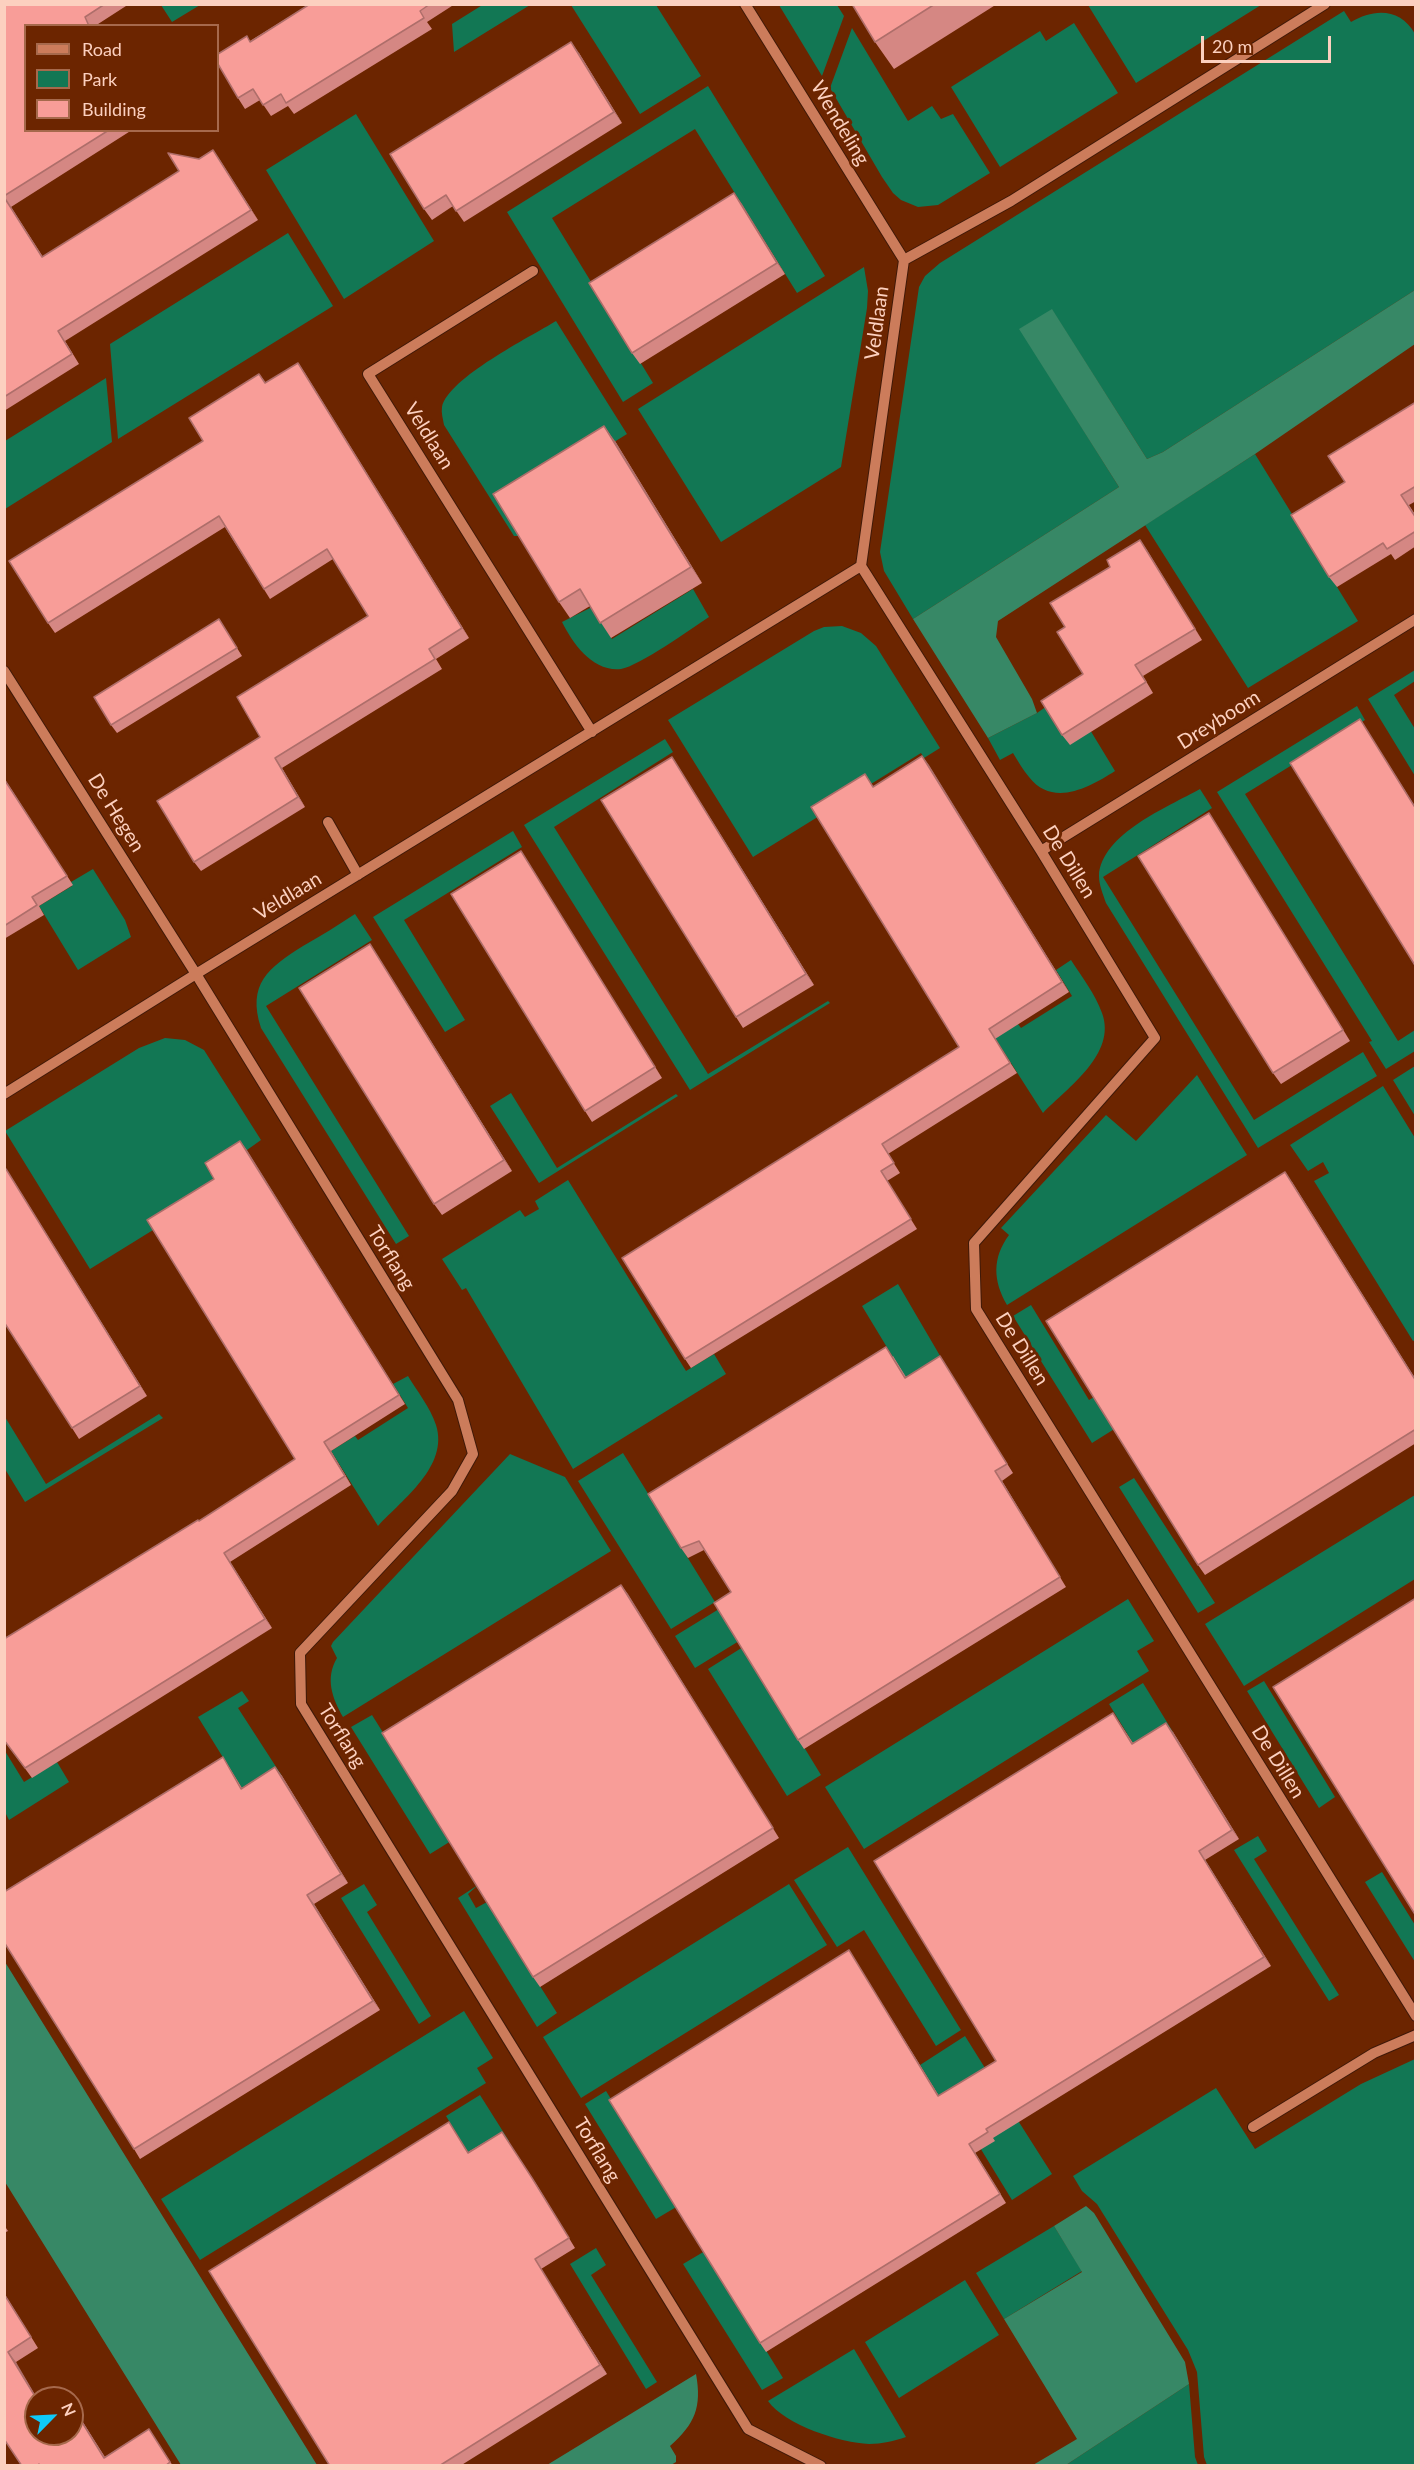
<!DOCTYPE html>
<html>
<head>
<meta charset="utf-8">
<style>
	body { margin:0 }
	#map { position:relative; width:1420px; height:2470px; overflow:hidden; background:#6c2500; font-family:Lato,sans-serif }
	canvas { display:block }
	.frame { position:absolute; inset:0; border:6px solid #fcd0bf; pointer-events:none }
	.legend { position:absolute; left:24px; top:24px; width:195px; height:108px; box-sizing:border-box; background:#6c2500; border:2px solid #a6694c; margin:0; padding:8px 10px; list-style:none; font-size:18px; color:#fcd0bf }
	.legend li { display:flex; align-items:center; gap:12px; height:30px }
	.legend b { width:30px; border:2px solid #a6694c }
	.north { position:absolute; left:24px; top:2386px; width:60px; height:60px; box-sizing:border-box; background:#6c2500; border:2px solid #a6694c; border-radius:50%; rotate:66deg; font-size:16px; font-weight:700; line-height:24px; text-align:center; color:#fcd0bf }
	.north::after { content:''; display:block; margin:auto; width:21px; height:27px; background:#0fcafa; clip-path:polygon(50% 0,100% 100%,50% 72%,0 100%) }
	.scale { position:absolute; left:1201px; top:36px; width:130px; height:27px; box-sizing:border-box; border:3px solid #fcd0bf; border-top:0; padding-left:8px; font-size:18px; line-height:21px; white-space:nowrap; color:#fcd0bf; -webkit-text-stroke:4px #6c2500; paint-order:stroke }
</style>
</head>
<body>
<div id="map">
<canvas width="1420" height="2470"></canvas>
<div class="frame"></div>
<ul class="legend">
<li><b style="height:8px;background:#cc7c5b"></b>Road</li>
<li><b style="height:16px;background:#127754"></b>Park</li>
<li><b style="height:16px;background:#f89d98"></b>Building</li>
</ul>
<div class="north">N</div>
<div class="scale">20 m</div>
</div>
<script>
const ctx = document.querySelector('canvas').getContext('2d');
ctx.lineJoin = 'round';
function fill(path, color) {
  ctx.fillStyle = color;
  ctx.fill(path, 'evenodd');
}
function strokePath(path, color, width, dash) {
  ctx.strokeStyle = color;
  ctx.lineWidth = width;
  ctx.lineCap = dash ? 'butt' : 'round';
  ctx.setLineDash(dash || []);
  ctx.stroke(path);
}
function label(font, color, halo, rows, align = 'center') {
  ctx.font = font + ' Lato,sans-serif';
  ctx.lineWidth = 6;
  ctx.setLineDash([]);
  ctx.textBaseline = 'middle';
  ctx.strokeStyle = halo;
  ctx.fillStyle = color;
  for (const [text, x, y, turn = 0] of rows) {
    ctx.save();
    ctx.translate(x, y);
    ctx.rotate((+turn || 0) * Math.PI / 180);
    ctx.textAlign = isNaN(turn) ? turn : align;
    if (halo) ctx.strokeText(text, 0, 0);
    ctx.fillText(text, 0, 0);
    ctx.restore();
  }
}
fill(new Path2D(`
	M484 4 530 5 454 52 452 24Z
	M161 5H200L172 22Z
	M571 5H656L701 76 640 114Z
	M779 5H837L844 16 822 76Z
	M1088 5H1261L1136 83Z
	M1344 11 1351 22C1374 8 1401 8 1415 34V290L1163 452 1147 459 1052 310 1020 329 1119 487 913 619 884 571 880 552 919 287 925 276 940 263Z
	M1074 23 1118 93 1000 167 951 87 1040 31 1046 41Z
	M852 28 908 121 932 106 941 119 953 114 990 173 938 205 918 207 901 200 893 193 882 177 830 88Z
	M708 86 825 276 797 293 695 129 552 218 653 383 623 402 507 212Z
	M356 114 434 241 344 299 266 170Z
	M288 233 333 306 118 439 110 344Z
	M864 267 868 291 867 308 841 467 721 542 638 409Z
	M556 321 627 434 505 510 520 536H514L444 425C443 419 441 413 442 407 448 378 530 337 556 321Z
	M106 378 112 442 5 509V441Z
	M1255 454 1358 621 1248 688 1145 525Z
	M693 589 709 617C691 629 639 666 621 669 593 672 573 644 562 622L592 607 612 639Z
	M842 626 861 633 876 646 940 748 924 758 921 753 753 857 668 720 814 631 824 627Z
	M1415 670V681L1394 695 1415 729V776L1368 699Z
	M1067 692 1115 771C1090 787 1053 808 1029 777 1023 770 1018 761 1013 753L1000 760 988 738 1037 713Z
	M1357 706 1365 720 1245 794 1398 1041 1415 1030V1051L1386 1069 1369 1042 1372 1041 1217 792Z
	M665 739 673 752 554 827 708 1074 828 1001 830 1003 690 1090 524 825Z
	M1200 789 1212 808 1103 877 1254 1120 1363 1052 1377 1076 1258 1148 1106 903C1103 894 1099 885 1099 876 1101 834 1168 807 1200 789Z
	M513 831 522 847 404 920 465 1020 445 1032 373 917Z
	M93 869 125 920 131 937 78 970 39 906 72 886 71 882Z
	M355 914 372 940 266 1006 409 1236 396 1244 261 1028C247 984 268 968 303 946 321 936 338 925 355 914Z
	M1071 960C1082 977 1095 994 1102 1013 1117 1054 1068 1087 1043 1113L995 1038 1018 1024 1021 1028 1072 996 1056 970Z
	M165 1038 185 1040 204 1050 261 1140 247 1150 221 1188 90 1269 5 1131 139 1048Z
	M1415 1066V1116L1393 1080Z
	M1197 1075 1247 1155 1007 1305C993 1281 992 1258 1009 1235L1001 1228 1106 1115 1136 1141Z
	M1383 1086 1415 1138 1416 1340 1413 1341 1314 1181 1329 1173 1323 1162 1308 1171 1290 1145Z
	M511 1093 557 1168 676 1094 678 1096 539 1183 490 1106Z
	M568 1180 686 1371 714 1354 726 1374 573 1469 466 1288 462 1290 442 1259 520 1210 525 1217 539 1209 535 1201Z
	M898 1284 946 1366 911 1387 862 1306Z
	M1031 1305 1089 1400 1096 1396 1116 1428 1092 1443 1013 1316Z
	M408 1376C417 1391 430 1407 436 1425 449 1466 403 1499 378 1526L331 1451 355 1436 358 1440 408 1408 393 1384Z
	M159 1414 163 1418 25 1502 5 1469V1417L46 1484Z
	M623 1453 715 1602 671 1629 578 1481Z
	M510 1454 565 1477 611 1551 343 1717C332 1698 325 1678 337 1658L331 1646 333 1642Z
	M1134 1478 1215 1603 1198 1613 1119 1487Z
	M1415 1495V1579L1244 1686 1205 1624Z
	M1128 1599 1154 1641 1137 1651 1149 1671 864 1849 825 1787Z
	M719 1609 739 1641 695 1668 675 1636Z
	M743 1647 821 1775 787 1796 708 1669Z
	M1264 1681 1335 1797 1319 1808 1247 1691Z
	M1143 1683 1173 1732 1139 1753 1109 1704Z
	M242 1691 249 1701 238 1708 282 1776 248 1798 198 1717Z
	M372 1715 451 1841 430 1854 351 1727Z
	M5 1751 24 1782 57 1762 69 1782 9 1820 5 1812Z
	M1258 1836 1267 1851 1254 1859 1339 1995 1329 2001 1234 1850Z
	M848 1847 961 2030 936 2046 864 1930 837 1947 794 1880Z
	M1382 1872 1415 1925V1962L1365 1882Z
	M364 1884 377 1905 367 1912 431 2016 419 2024 341 1898Z
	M789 1884 827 1945 581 2098 543 2037Z
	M478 1885 468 1894 476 1908 487 1902 557 2013 537 2027 458 1898Z
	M464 2011 493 2058 477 2068 486 2083 200 2260 161 2199Z
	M965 2036 985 2068 939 2097 920 2065Z
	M1415 2059V2465H1207L1204 2457 1197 2372 1188 2350 1097 2204 1082 2191 1073 2176 1216 2088 1255 2149 1361 2084Z
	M989 2075 1052 2174 1012 2200 979 2146Z
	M606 2091 678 2206 656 2219 585 2104Z
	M480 2095 509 2141 474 2162 446 2116Z
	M1054 2226 1082 2271 1004 2319 976 2273Z
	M596 2248 606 2265 591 2275 657 2382 646 2389 570 2264Z
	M705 2251 783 2378 762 2390 683 2264Z
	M965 2280 999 2335 899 2398 865 2342Z
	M854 2349 906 2437C894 2441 882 2444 869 2444 841 2443 785 2425 768 2401Z
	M1189 2384 1195 2457 1198 2465H1066Z`), '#127754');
fill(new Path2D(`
	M1415 290V344L1255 454 998 621 996 637 1032 699 1037 713 988 738 913 619 1119 487 1019 329 1052 309 1147 459 1163 452Z
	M4 1962H5L317 2465H181L5 2182Z
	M1086 2206 1094 2213 1185 2362 1189 2384 1066 2465H1033L1077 2439 1004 2319 1082 2272 1054 2226Z
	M696 2374C702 2407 695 2424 670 2446L676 2456V2462L671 2465H547Z`), '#378866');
const minor = new Path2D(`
	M745 4 904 260
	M533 271 368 374 592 732
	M861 566 1041 851 1155 1038 974 1243 976 1309 1416 2016
	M861 566 904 260 1011 201 1325 4
	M4 671 196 974 458 1400 473 1454 452 1491 300 1653 301 1704 748 2429 821 2466
	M328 822 358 875
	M1041 851 1416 619
	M4 1094 196 974 861 566
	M1253 2127 1374 2053 1416 2035`);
strokePath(minor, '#3f1908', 12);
strokePath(minor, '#cc7c5b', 10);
fill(new Path2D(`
	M4 4H125L126 6 95 26H26V130H132L11 207 43 257 213 150 258 220 65 341 79 364 4 411Z
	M310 4H455L427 22 432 29 294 114 288 106 271 116 260 100 245 109 238 98 250 41Z
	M852 4H997L894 69 875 42Z
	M579 53 622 123 464 222 453 206 432 220 424 209Z
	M734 193 785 274 640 364 632 353Z
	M298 363 469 638 436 659 442 669 282 768 305 807 201 871 194 862 260 737 368 616 333 559 270 599 225 527 55 633 48 623 259 374 266 383Z
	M1416 402V501L1409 505 1416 516V546L1395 560 1391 554 1337 587 1329 577 1345 482Z
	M615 441 702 583 611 638 590 606 570 618 559 602Z
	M1140 540 1202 640 1143 676 1153 693 1070 745 1062 735 1083 674 1110 567Z
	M224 627 242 656 117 733 111 725Z
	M922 756 1069 992 995 1039 1017 1073 888 1154 900 1173 887 1181 917 1229 691 1368 685 1359 959 1047 874 787Z
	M679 768 814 985 743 1028 736 1017Z
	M4 778 73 885 39 906 44 915 4 939Z
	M1216 824 1350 1041 1281 1084 1273 1073Z
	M528 862 662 1078 592 1122 585 1111Z
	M377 955 512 1171 442 1215 434 1204Z
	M240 1141 405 1404 331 1451 351 1485 230 1562 272 1628 32 1778 4 1740 199 1521 295 1459 214 1179Z
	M13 1180 147 1396 79 1439 72 1428Z
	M1292 1182 1416 1380V1443L1205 1575 1198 1565Z
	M893 1356 906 1377 946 1366 1013 1473 1002 1481 1066 1587 804 1749 798 1740 731 1592 704 1550 688 1558 681 1548Z
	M621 1585 779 1838 540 1987 533 1977Z
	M1119 1722 1133 1743 1173 1732 1239 1839 1205 1860 1271 1966 993 2138 995 2141 975 2153 1006 2203 766 2352 760 2343 855 1960 939 2096 996 2061Z
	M223 1757 242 1788 275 1767 282 1776 348 1883 314 1904 380 2010 140 2159 134 2149Z
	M455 2132 468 2152 502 2132 538 2187 575 2248 541 2269 607 2374 460 2466H330Z
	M4 2225 8 2231 4 2233Z
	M4 2293 38 2348 16 2362 36 2434 79 2416 105 2457 149 2429 173 2466H22L4 2439Z`), '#d58783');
fill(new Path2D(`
	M571 42 579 53 622 123 614 112Z
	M213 150 220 160 258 220 251 210Z
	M734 193 742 204 785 274 777 263Z
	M298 363 305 373 469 638 462 628Z
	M604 426 615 441 702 583 691 567Z
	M1140 540 1147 550 1202 640 1195 629Z
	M1360 719 1367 730 1416 808V809Z
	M922 756 929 765 1069 992 1062 982Z
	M672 757 679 768 814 985 806 974Z
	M275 758 282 768 305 807 298 797Z
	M1209 813 1216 824 1350 1041 1343 1030Z
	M521 851 528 862 662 1078 655 1067Z
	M370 944 377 955 512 1171 504 1160Z
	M240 1141 247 1150 405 1404 399 1395Z
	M6 1169 13 1180 147 1396 140 1386Z
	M1285 1172 1416 1380V1381Z
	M324 1442 331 1451 351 1485 345 1476Z
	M995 1471 1002 1481 1066 1587 1060 1577Z
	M224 1553 230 1562 272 1628 265 1619Z
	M621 1585 628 1594 779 1838 773 1828Z
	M1166 1723 1173 1732 1239 1839 1232 1830Z
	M275 1767 282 1776 348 1883 341 1874Z
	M1199 1851 1205 1860 1271 1966 1264 1957Z
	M307 1895 314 1904 380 2010 373 2001Z
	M849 1950 855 1960 945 2106 938 2096Z
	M502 2132 538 2187 575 2248 569 2238Z
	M969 2144 975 2153 1006 2203 1000 2194Z
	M535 2259 541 2269 607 2374 600 2365Z
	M8 2352 16 2362 37 2398H36Z
	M72 2406 79 2416 110 2466 104 2458Z`), '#ae6e6a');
const building = new Path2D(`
	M4 4H105L85 17 89 26H26V130H109L4 196Z
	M310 4H430L420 11 424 18 286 103 281 94 263 105 253 89 238 98 218 64V54L247 36 250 42Z
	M852 4H935L875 42Z
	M571 42 614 112 456 211 446 195 424 209 390 154Z
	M213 150 251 210 58 331 72 354 4 397V197L42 257 179 171 168 153 199 159Z
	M734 193 777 263 632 353 589 283Z
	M298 363 462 628 429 649 435 659 275 758 298 797 194 862 157 801 260 737 237 697 368 616 327 549 264 589 219 516 48 623 9 561 203 441 189 418 259 374 265 383Z
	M1416 402V486L1401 495 1416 518V531L1387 549 1383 543 1329 577 1291 515 1345 482 1328 456Z
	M604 426 691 567 600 623 580 589 559 602 493 494Z
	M1140 540 1195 629 1135 665 1146 682 1062 735 1041 701 1083 674 1057 632 1065 627 1050 603 1110 567 1107 560Z
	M219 619 237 648 111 725 94 697Z
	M1360 719 1416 809V967L1290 763Z
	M922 756 1062 982 989 1029 1010 1063 882 1144 894 1163 881 1171 911 1219 685 1359 622 1258 959 1047 811 807 865 774 873 787Z
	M672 757 806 974 736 1017 601 800Z
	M4 779 67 876 32 897 37 905 4 926Z
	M1209 813 1343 1030 1273 1073 1138 856Z
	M521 851 655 1067 585 1111 451 894Z
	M370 944 504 1160 434 1204 299 988Z
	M240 1141 399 1395 324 1442 345 1476 224 1553 265 1619 25 1768 4 1740V1639L198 1520 199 1521 295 1459 147 1220 214 1179 205 1163Z
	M4 1169H6L140 1386 72 1428 4 1322Z
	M1285 1172 1416 1381V1429L1198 1565 1046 1321Z
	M886 1347 905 1378 940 1356 1007 1464 995 1471 1060 1577 798 1740 714 1603 731 1592 699 1541 681 1548 648 1494Z
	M621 1585 773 1828 533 1977 382 1733Z
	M1416 1598V1916L1273 1687Z
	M1113 1713 1132 1744 1166 1723 1232 1830 1199 1851 1264 1957 986 2129 988 2132 969 2144 1000 2194 760 2343 609 2100 849 1950 938 2096 996 2061 874 1861Z
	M223 1757 241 1789 275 1767 341 1874 307 1895 373 2001 134 2149 4 1942V1892Z
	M449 2122 468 2153 502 2132 532 2178 569 2238 535 2259 600 2365 439 2466H330L209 2271Z
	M4 2294 31 2337 8 2352 36 2398V2434H72V2406L104 2458 149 2429 170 2462 165 2466H40L39 2464 38 2466H22L4 2439Z`);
fill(building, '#f89d98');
strokePath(building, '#ae6e6a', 1.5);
label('20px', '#fcd0bf', '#6c2500', [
	["Wendeling",840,123,59],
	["Veldlaan",877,323,-82],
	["Veldlaan",429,436,58],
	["Dreyboom",1219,720,-32],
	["De Hegen",116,813,58],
	["De Dillen",1069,862,58],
	["Veldlaan",288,896,-31],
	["Torflang",391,1258,58],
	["De Dillen",1022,1349,58],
	["Torflang",342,1736,58],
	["De Dillen",1278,1762,58],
	["Torflang",597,2150,59]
]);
</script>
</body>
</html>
